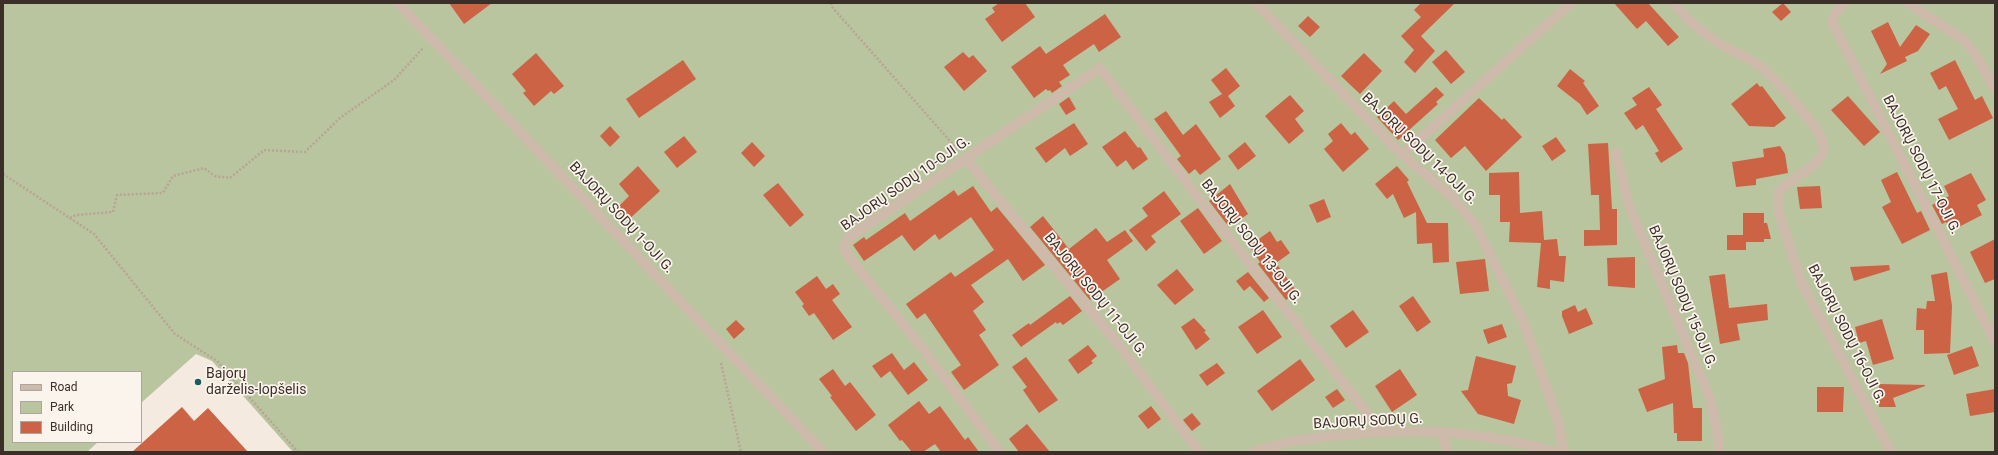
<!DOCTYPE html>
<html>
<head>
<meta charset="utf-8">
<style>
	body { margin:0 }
	#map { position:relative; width:1998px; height:455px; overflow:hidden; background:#f4eadf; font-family:Roboto,sans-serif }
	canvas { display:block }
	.frame { position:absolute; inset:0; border:4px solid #3b2f2a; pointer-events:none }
	.legend { position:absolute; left:12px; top:371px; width:130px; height:72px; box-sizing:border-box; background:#fbf4ec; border:1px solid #aea59e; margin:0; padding:5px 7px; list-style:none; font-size:12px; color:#3b2f2a }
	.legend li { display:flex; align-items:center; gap:8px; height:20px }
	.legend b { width:20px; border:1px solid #aea59e }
</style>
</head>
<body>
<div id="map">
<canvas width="1998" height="455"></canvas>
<div class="frame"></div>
<ul class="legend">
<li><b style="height:5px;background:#cebaaa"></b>Road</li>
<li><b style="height:11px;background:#b8c59e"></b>Park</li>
<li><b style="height:11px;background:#cc6345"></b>Building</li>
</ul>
</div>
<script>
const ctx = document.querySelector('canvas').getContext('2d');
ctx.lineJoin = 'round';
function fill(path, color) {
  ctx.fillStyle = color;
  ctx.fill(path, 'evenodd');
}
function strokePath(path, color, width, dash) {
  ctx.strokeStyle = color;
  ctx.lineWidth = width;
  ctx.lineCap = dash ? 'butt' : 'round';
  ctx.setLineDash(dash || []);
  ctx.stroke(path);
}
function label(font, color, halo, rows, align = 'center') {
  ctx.font = font + ' Roboto,sans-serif';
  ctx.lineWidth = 3.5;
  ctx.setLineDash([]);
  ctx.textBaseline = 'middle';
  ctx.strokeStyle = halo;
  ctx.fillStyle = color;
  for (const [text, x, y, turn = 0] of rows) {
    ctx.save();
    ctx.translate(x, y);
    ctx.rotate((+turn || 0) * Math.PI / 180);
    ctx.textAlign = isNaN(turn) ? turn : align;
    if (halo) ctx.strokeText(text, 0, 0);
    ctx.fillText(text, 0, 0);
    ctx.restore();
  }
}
fill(new Path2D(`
	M3 3H1995V452H293L212 361 196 354 141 403V372H13V442H98L87 452H3Z`), '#b8c59e');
fill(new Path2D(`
	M449 3H492L464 24Z
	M999 3H1025L1035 17 1002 42 985 19 995 12 992 8Z
	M1421 3H1455L1421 36 1435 51 1415 73 1404 62 1414 50 1401 36 1421 17 1414 10Z
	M1614 3H1648L1679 37 1668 46 1646 21 1637 29Z
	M1783 3 1791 12 1781 21 1772 12Z
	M1105 14 1121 37 1099 52 1094 44 1063 65 1070 75 1059 82 1062 86 1052 93 1050 90 1048 91 1046 89 1034 98 1011 67 1040 46 1046 54Z
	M1308 16 1320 27 1310 37 1298 26Z
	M1888 22 1900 47 1916 25 1930 34 1918 51 1905 57 1907 61 1880 74 1887 64 1871 31Z
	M1446 50 1465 72 1451 84 1432 62Z
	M963 52 969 58 973 55 987 71 964 91 944 67Z
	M536 53 564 86 554 94 551 91 534 106 523 93 526 91 512 74Z
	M1364 53 1382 71 1360 94 1341 76Z
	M683 60 696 79 639 118 626 99Z
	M1955 60 1975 100 1982 96 1993 118 1949 140 1938 119 1958 109 1946 86 1939 90 1930 73Z
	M1226 68 1240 86 1228 96 1235 106 1220 118 1209 102 1222 94 1211 80Z
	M1570 69 1585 81 1583 83 1599 106 1587 115 1580 104 1557 86Z
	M1757 83 1760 87 1762 86 1786 118 1774 127 1749 126 1731 104Z
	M1436 87 1444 95 1436 102 1438 104 1398 140 1377 117 1394 101 1406 114Z
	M1649 87 1662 105 1656 109 1683 149 1661 163 1655 153 1659 151 1643 125 1636 130 1624 113 1637 105 1632 98Z
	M1290 95 1304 111 1295 119 1304 131 1289 144 1265 116Z
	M1848 96 1880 132 1864 146 1831 110Z
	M1069 97 1076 109 1066 115 1059 104Z
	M1479 98 1502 120 1504 118 1522 137 1486 171 1465 146 1451 158 1435 140Z
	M1166 111 1183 135 1196 124 1221 159 1200 175 1195 169 1189 174 1177 159 1181 156 1154 119Z
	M1074 123 1088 144 1070 156 1065 148 1046 163 1035 148Z
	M1341 123 1351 135 1355 132 1369 149 1343 172 1324 149 1333 141 1328 134Z
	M610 126 620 137 610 147 600 136Z
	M1125 131 1138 148 1140 147 1148 159 1133 170 1126 160 1117 167 1102 147Z
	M684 136 697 152 677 168 664 152Z
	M1556 137 1566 151 1552 161 1542 146Z
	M752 142 765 156 754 167 741 153Z
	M1245 142 1256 156 1238 170 1228 156Z
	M1608 143 1612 209H1617V245L1584 246V230H1600L1599 195H1591L1588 144Z
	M1780 146 1785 154 1788 173 1756 179V185L1736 187 1732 162 1764 157 1763 149Z
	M638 166 660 191 627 221 616 209 629 196 619 184Z
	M1397 166 1409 180 1407 182 1427 223H1448L1449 262 1433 263 1432 243 1417 244 1416 212 1404 218 1393 194 1387 199 1375 184Z
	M1519 172 1520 213 1542 211 1544 240 1557 239 1559 256H1566L1564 282 1550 280V289L1537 287 1541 243 1509 242 1510 222H1500V195H1489V173Z
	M1897 172 1917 213 1921 211 1930 230 1902 244 1882 207 1891 202 1881 180Z
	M1971 173 1986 200 1977 205 1982 215 1951 231 1946 222 1942 224 1932 205 1949 196 1944 186Z
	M778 183 804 215 790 227 763 195Z
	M1230 184 1248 214 1229 227 1209 201Z
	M973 186 991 212 997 207 1045 265 1023 281 1008 259 971 285 984 302 973 311 986 330 979 335 999 365 964 390 951 372 961 365 925 313 917 319 906 304 951 272 955 277 994 250 971 217 939 240 935 234 914 251 902 235 864 261 853 245 864 237 866 240 905 213 910 221 954 190 958 196Z
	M1820 186 1822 208 1800 209 1797 187Z
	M1164 191 1181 214 1151 236 1156 242 1146 251 1129 230 1148 216 1142 208Z
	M1324 199 1331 217 1317 223 1309 205Z
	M1198 208 1222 241 1204 254 1180 221Z
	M1743 213H1764V223H1767L1771 239H1764V242H1746V250H1727V235H1743Z
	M1043 216 1069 249 1096 228 1107 242 1125 230 1133 241 1107 260 1120 279 1090 300 1030 227Z
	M1270 231 1277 242 1281 240 1290 253 1276 263 1297 292 1286 300 1258 264 1260 262 1249 246Z
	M1995 239V279L1985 283 1970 252Z
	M1635 257V288L1608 286 1607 258Z
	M1485 259 1489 291 1460 294 1456 262Z
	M1889 265 1890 270 1854 281 1850 267Z
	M1177 269 1194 290 1175 305 1157 285Z
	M1248 272 1269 298 1264 302 1250 286 1244 291 1236 281Z
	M1947 272 1952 306 1950 353 1924 354V330H1916L1917 308 1926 309 1927 301H1935L1931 275Z
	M1725 274 1729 308 1767 304 1768 320 1737 324 1740 340 1720 344 1709 276Z
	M817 276 826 289 833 284 840 294 832 300 852 327 833 340 814 313 809 316 802 306 804 304 795 292Z
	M1070 296 1082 311 1063 325 1060 322 1057 324 1056 322 1021 347 1012 335 1029 323 1030 325Z
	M1413 296 1431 322 1417 332 1399 306Z
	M1575 305 1578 312 1586 308 1593 324 1569 334 1562 316V311Z
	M1263 310 1282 337 1257 354 1238 327Z
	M1353 310 1369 332 1346 348 1330 326Z
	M1194 318 1206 331 1204 332 1210 339 1196 350 1181 327Z
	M1882 319 1894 359 1873 365 1866 341 1859 343 1855 327Z
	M736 320 745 329 734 339 726 329Z
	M1502 324 1507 337 1488 344 1483 330Z
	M1088 345 1097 356 1091 361 1093 363 1078 374 1068 360Z
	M1677 345 1678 353H1684L1688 363 1693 408H1702V441H1677V433H1674L1673 403 1647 412 1638 389 1665 379 1662 347Z
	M1972 346 1979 366 1954 375 1947 355Z
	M892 353 904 370 914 362 928 380 908 395 890 371 881 378 872 366Z
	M1476 356 1516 366 1512 383 1507 384 1508 396 1521 400 1514 424 1478 414 1461 391 1468 390Z
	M1026 357 1058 400 1039 413 1023 390 1027 387 1012 367Z
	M1300 359 1315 380 1272 411 1257 391Z
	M1217 363 1225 373 1207 386 1199 375Z
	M833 369 845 386 850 382 876 415 856 431 830 397 832 396 819 379Z
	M1400 369 1417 395 1392 412 1375 386Z
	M1879 384 1925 385V386L1893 398 1896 407H1879Z
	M1817 387H1844L1843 412H1817Z
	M1337 389 1345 400 1333 408 1325 397Z
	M1995 389V412L1970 416 1966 394Z
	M919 401 929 414 940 406 965 440 968 437 979 452H941L935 444 923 452H912L902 440 900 441 888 425Z
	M1151 406 1161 419 1148 429 1138 416Z
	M182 407 194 421 208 408 248 452H132Z
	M1192 413 1201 424 1192 431 1183 420Z
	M1027 424 1050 452H1019L1009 439Z`), '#cc6345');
strokePath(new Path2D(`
	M831 3 832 7 957 149
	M3 174 94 234 175 334 217 361 298 452
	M70 218 76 215 113 212 117 195 163 193 173 176 204 168 215 176 230 178 264 150 305 152 340 118 394 80 424 47
	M721 363 741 452`), '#baa394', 2.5, [2, 2]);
strokePath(new Path2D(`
	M398 3 823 452
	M1256 3 1402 155 1449 194 1475 224 1523 321 1558 421 1564 452
	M1674 3C1685 18 1704 34 1720 44 1732 51 1748 57 1760 66 1773 77 1817 124 1822 140 1824 145 1824 150 1822 155 1814 169 1789 180 1778 192V209L1801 282 1891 452
	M1844 3 1834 15 1833 24 1995 342
	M1908 3 1964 40 1975 54 1995 89
	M1616 153 1629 206 1709 396 1717 429 1719 452
	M1402 155 1571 3
	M966 159 1122 349 1199 452
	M1442 432 1447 452
	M1000 452 920 345 849 257 844 247 848 238 1100 68 1203 204 1382 432
	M1253 452C1269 448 1285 442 1300 440 1388 427 1470 427 1555 452`), '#cebaaa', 10);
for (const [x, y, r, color] of [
	[198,382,4,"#1c5c5f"]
]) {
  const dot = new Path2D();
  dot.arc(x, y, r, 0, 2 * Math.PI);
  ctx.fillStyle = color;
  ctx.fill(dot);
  strokePath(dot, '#fbf4ec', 1.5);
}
label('14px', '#3b2f2a', '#fbf4ec', [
	["BAJORŲ SODŲ 14-OJI G.",1419,149,44],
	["BAJORŲ SODŲ 17-OJI G.",1921,165,63],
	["BAJORŲ SODŲ 10-OJI G.",906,184,-35],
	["BAJORŲ SODŲ 1-OJI G.",621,218,47],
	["BAJORŲ SODŲ 13-OJI G.",1251,242,52],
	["BAJORŲ SODŲ 11-OJI G.",1095,295,51],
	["BAJORŲ SODŲ 15-OJI G.",1682,297,67],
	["BAJORŲ SODŲ 16-OJI G.",1846,334,63],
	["BAJORŲ SODŲ G.",1368,422,-3]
]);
label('14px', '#3b2f2a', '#fbf4ec', [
	["Bajorų",206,374],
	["darželis-lopšelis",206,390]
], 'left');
</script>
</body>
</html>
